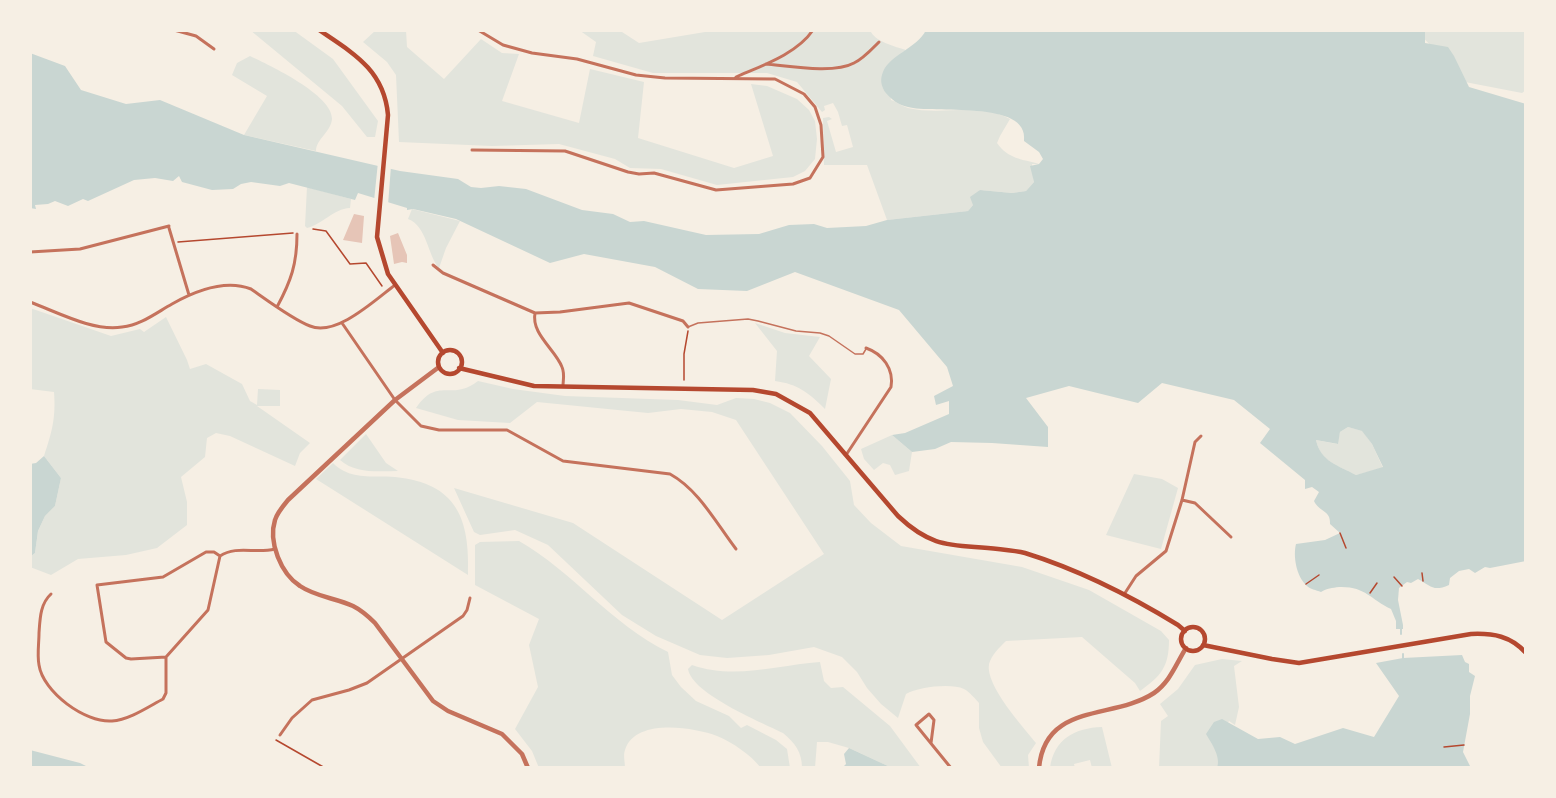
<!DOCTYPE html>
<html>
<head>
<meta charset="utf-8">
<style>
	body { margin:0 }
	#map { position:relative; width:1556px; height:798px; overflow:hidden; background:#f6efe4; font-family:Signika,sans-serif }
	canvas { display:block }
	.frame { position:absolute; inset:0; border:32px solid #f6efe4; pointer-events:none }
</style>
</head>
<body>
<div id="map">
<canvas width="1556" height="798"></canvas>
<div class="frame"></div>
</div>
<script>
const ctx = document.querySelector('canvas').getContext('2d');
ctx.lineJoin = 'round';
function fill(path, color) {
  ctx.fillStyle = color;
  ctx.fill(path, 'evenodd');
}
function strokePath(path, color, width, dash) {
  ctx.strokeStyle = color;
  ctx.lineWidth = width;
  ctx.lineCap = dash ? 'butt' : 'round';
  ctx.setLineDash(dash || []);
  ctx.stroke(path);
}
fill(new Path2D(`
	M250 30H293L333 59 378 121 375 137H367L342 106Z
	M376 30H406L407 47 444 79 481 39 502 53 519 54 502 101 579 123 590 69 644 82 638 138 734 168 773 156 751 84 767 86 797 99 809 110 815 121 817 139 815 159 805 171 793 177 717 185 661 169 630 168 615 159 559 144 492 146 399 142 396 75 387 62 363 42Z
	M579 30H619L639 43 717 30H870C875 42 894 46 906 50L888 65 891 100C897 102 902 106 908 108 941 116 980 102 1010 119L1000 136 997 143C1008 159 1022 159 1039 164H1032L1034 182 1026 191 1012 193 980 190 973 205 968 211 887 220 867 165H824L823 118 829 117 832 119 827 121 836 152 853 147 847 125 842 126 838 112 833 103 824 106 825 110 822 112 797 82 767 73H653L593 56 596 42Z
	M1416 30H1526V90L1522 93 1465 82Z
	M250 56C269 65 333 95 332 119 331 132 316 139 316 151L244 135 267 96 232 75 237 63Z
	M307 187 351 199 350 208C333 209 323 224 307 228L305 226Z
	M412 209 460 221 446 248 439 268C427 254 427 226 408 219Z
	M30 308 111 336 140 329 144 332 166 317 187 360 190 369 206 364 242 384 250 401 257 405 258 389 280 390V406H257L310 443 300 453 295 466 230 436 216 433 207 438 205 457 181 477 187 502V525L157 548 126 555 78 559 51 575 30 567V557L35 553 38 531 45 516 55 506 61 478 44 456C52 432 56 418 54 392L30 389Z
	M755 323 785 333 820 337 809 356 831 379 825 409C809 393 798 384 775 381L777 351Z
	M478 381 513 389 565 396 678 400 717 405 736 398 754 399 770 403 790 413 822 446 850 481 854 505 871 523 901 546 1022 567 1089 590 1161 631 1169 640C1169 667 1161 676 1140 691L1135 683 1082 637 1006 641C999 648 992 654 989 664 985 685 1023 727 1036 743L1028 755 1029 768H1002L983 742 979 728V703C975 699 970 692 964 689 951 683 918 687 906 694L898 718 881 704 867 688 857 672 842 657 814 647 769 655 727 658 700 655 656 636 622 615 548 545 515 530 480 535 474 532 454 488 573 523 722 620 824 554 736 420 712 412 681 409 648 413 537 402 510 423 458 420 416 408C438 376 451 402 478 381Z
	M1348 427 1363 431 1372 444 1383 468 1356 475C1337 465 1321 462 1316 440L1337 444 1340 432Z
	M366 434 386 463 398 471C377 471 356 474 340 460Z
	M892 435 912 452 909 471 895 475 890 465 883 463 874 470 864 459 861 449Z
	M333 463C351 481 373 475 395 477 457 483 470 519 468 575L316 479Z
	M1134 474 1162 479 1178 488 1161 549 1106 535Z
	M519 541C573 572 611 624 668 652L672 675 681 687 696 701 729 716 741 728 747 725 776 740 787 749 790 768H761C751 755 732 742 717 736 693 727 635 718 625 750 623 755 625 762 625 768H539L532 751 515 729 538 687 529 645 539 619 475 585V545L480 542Z
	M1222 659 1242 661 1234 666 1239 707 1235 725 1229 721 1215 747 1220 762 1217 768H1159L1161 721 1168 716 1160 704 1178 689 1195 665Z
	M820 662 824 681 831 688 843 687 890 726 921 768H892L849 748 828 742H817L815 768H802C802 752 795 743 783 733 761 722 692 694 688 669L692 665C734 680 778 665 820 662Z
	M1102 727 1112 768H1092L1090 760 1074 764 1075 768H1050C1054 739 1075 728 1102 727Z`), '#e2e4dc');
fill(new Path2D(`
	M926 30H1425V43L1448 47 1454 56 1469 87 1526 104V561L1490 568 1485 567 1475 573 1469 569 1459 571 1450 578 1449 585C1433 592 1431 586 1418 579L1411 583 1407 582 1399 588 1398 600 1403 625V629H1396V621L1391 609C1370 599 1365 586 1339 587 1332 588 1327 588 1321 592 1316 590 1310 589 1307 586 1296 576 1293 556 1296 544L1325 540 1340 533 1330 524C1331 510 1319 512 1314 501L1319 492 1312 487 1305 489V480L1260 443 1270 429 1234 400 1162 383 1138 403 1069 386 1026 398 1048 427V447L992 443 951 442 935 449 912 452 892 435 905 433 949 414V401L936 405 934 396 953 386 947 367 899 310 795 272 747 291 698 289 655 267 584 254 550 263 456 219 413 209 407 210V208L358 193 355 200 289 183 280 186 251 182 241 184 233 189 212 190 182 182 179 176 173 181 155 178 134 180 88 201 83 199 68 206 55 201 48 204 35 205 36 209 30 208V53L65 66 81 90 126 104 160 100 244 135 400 171 458 179 471 187 481 188 499 186 526 189 582 210 613 214 630 222 644 221 706 235 759 234 789 225 814 224 827 228 866 226 887 220 968 211 973 205 970 197 980 190 1012 193 1026 191 1034 182 1030 166 1039 164 1043 159 1039 152 1024 141C1030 99 931 114 908 107 898 105 891 99 885 92 882 87 880 81 882 75 887 55 917 49 926 30ZM1348 427 1362 431 1372 444 1383 467 1356 475C1338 465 1321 462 1316 440L1338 444 1340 432Z
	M44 456 61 478 55 506 45 516 38 531 35 553 30 557V464L36 463Z
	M1462 655 1465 662 1469 664V672L1475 676 1470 696V714L1463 752 1471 768H1217C1221 757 1212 744 1206 734L1214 722 1222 719 1258 739 1280 737 1295 744 1343 728 1374 737 1399 696 1376 663 1403 658Z
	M849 748 890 767 892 768H842L846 764 844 754Z
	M30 750 80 763 90 768H30Z`), '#c9d6d2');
fill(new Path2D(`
	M378 162 391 166 388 205 374 201Z`), '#f6efe4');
strokePath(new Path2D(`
	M1401 629V634
	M1403 658V654`), '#c9d6d2', 2);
fill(new Path2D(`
	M354 214 364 216 362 243 343 240Z
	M398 233 407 255V263L402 262 394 264 390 236Z`), '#e6c5b7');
strokePath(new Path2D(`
	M313 229 326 231 350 264 366 263 382 286
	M178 242 293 233
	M684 380V354L688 331
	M1340 533 1346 548
	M1422 573 1423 581
	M1394 577 1402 586
	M1306 584 1319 575
	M1370 593 1377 583
	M276 740 325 768
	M1444 747 1464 745`), '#b5482f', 1.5);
strokePath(new Path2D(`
	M688 327 698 323 748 319 758 321 796 331 820 333 829 336 855 354H863L866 349`), '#c5725c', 1.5);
strokePath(new Path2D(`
	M174 30 196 36 214 49
	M766 64C789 66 834 74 854 63 863 59 872 49 879 42
	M736 77C761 66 797 54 813 30
	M472 150 565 151 628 172 639 174 654 173 716 190 793 184 810 178 823 157 821 125 815 107 804 94 775 79 665 78 636 75 577 59 532 53 503 45 478 30
	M169 228 189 295
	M30 252 80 249 169 226
	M433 265 443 273 535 313C531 334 555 349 562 367 565 374 563 380 563 386
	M30 302C57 312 94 332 122 327 141 325 156 313 172 304 195 291 225 279 251 289 267 300 292 319 310 326 336 337 375 300 395 285
	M277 307C291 281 297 264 297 234
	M535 313 560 312 629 303 683 321 688 327
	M342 323 395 400 421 426 439 430H507L563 461 670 474C699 490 716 523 736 549
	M846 455 891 387C894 369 883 354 866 348
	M1182 500 1195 503 1231 537
	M1125 593 1136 576 1166 551 1182 500 1195 442 1201 436
	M51 594C40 604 40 619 39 633 39 643 37 655 39 665 43 692 85 723 112 721 129 720 148 707 163 699L166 693V657L208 610 220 556C237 545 255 554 275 549
	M166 657 131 659 126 658 106 642 97 585 163 577 206 552H214L220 556
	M280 735 292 718 312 700 349 690 367 683 463 616 467 610 470 598
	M931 743 934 720 929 714 916 725 951 768`), '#c5725c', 3);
strokePath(new Path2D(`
	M439 367 395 400 288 500C283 506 277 513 275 520 268 542 281 574 300 586 316 597 336 598 353 606 361 610 369 617 375 623L433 701 448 711 502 734 522 754 528 768
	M1039 768C1045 702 1113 720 1154 693 1170 682 1176 664 1186 648`), '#c5725c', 4.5);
strokePath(new Path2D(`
	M319 30C353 53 384 70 388 115L377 237 388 274 443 353
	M438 362a12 12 0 1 1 24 0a12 12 0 1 1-24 0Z
	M459 368 534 386 753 390 776 394 810 413 898 516C934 550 953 544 998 549 1007 550 1017 551 1025 553 1080 570 1129 595 1178 625L1185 631
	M1181 639a12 12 0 1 1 24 0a12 12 0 1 1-24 0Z
	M1203 645 1272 659 1299 663 1471 634C1493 633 1511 636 1526 653`), '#b5482f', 4.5);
</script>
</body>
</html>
